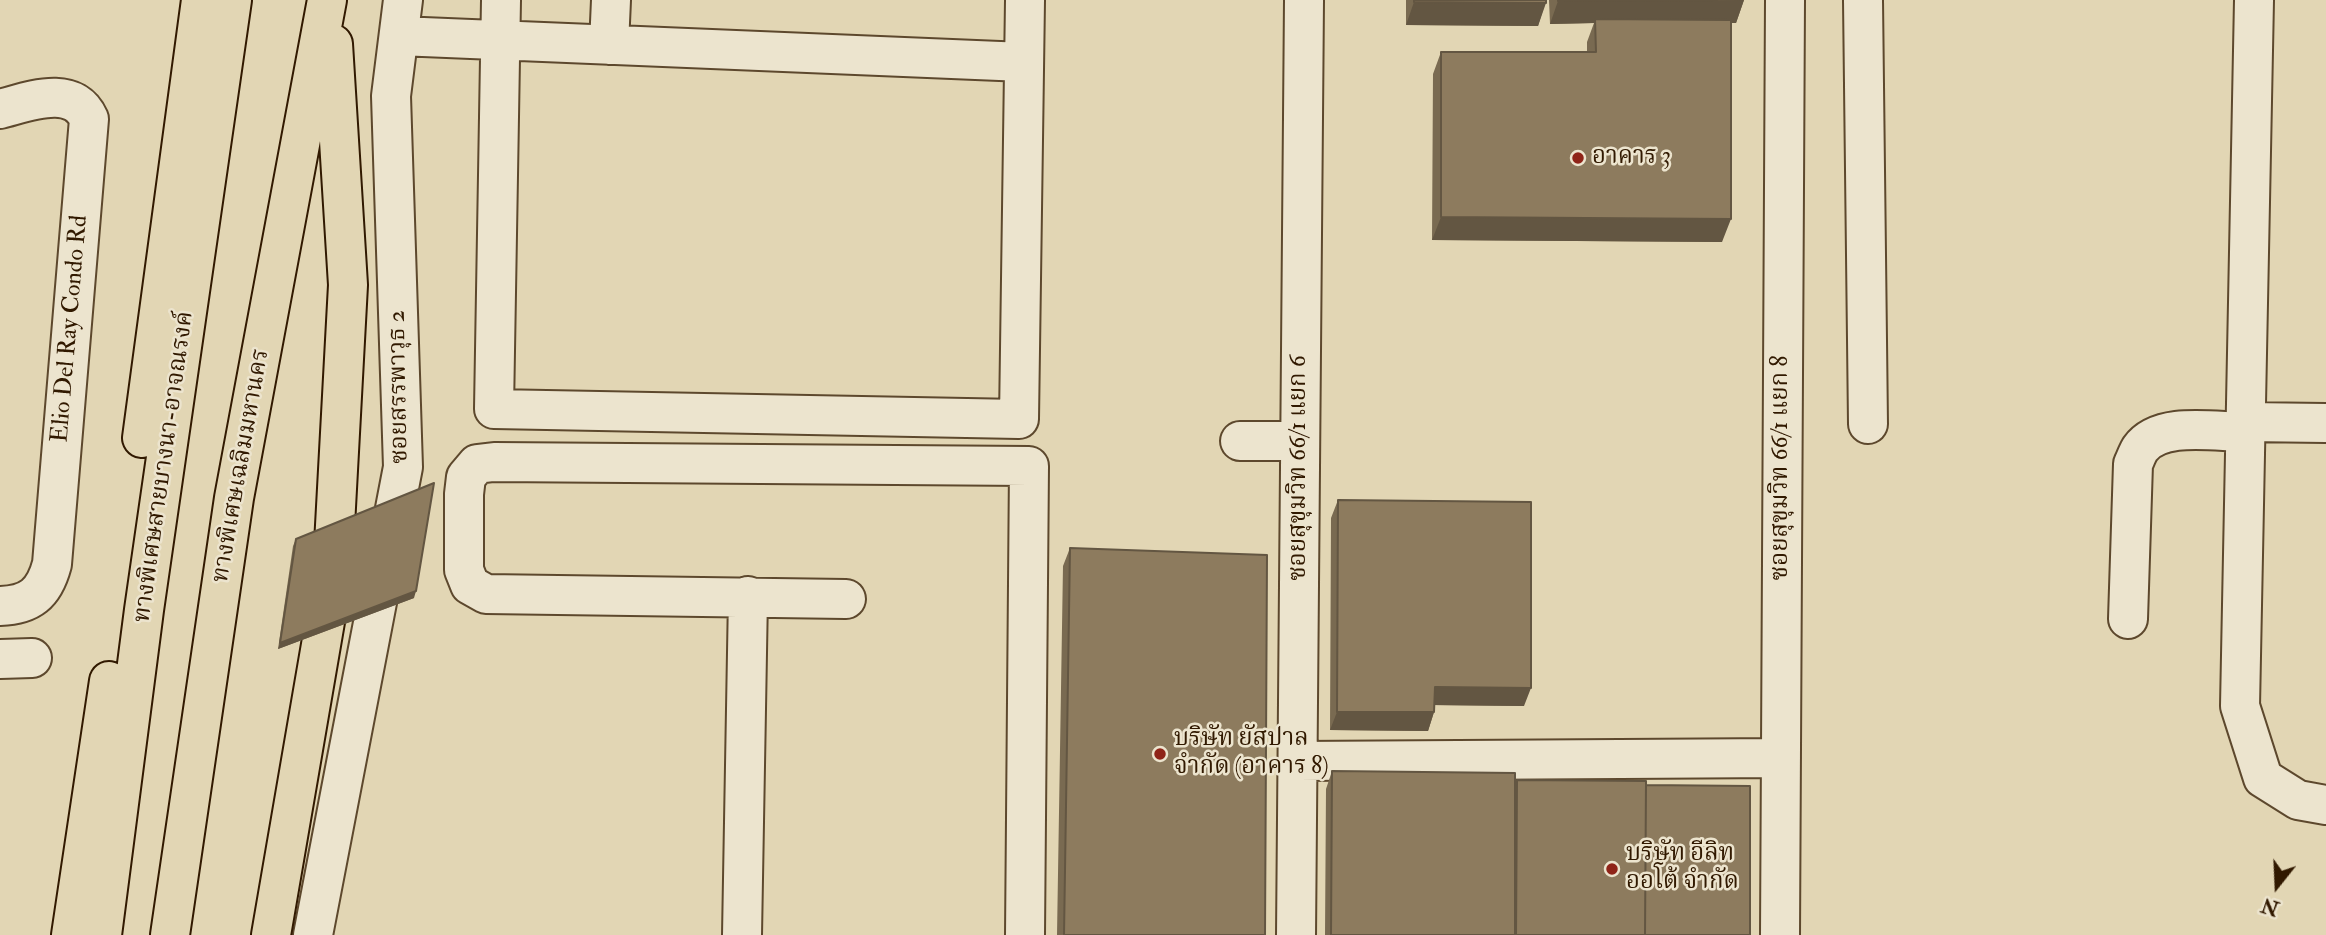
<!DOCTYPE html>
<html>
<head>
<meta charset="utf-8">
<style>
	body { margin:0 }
	#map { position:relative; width:2326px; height:935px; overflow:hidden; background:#e2d6b4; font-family:"IM FELL Double Pica",serif }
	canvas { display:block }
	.north { position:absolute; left:2242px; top:851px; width:70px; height:70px; -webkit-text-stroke:5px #ece4ce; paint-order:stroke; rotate:198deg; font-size:19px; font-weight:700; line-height:28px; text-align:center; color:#311900 }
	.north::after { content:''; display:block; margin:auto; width:24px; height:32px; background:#311900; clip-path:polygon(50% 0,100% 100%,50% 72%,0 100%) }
</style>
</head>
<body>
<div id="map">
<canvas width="2326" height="935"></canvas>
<div class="north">N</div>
</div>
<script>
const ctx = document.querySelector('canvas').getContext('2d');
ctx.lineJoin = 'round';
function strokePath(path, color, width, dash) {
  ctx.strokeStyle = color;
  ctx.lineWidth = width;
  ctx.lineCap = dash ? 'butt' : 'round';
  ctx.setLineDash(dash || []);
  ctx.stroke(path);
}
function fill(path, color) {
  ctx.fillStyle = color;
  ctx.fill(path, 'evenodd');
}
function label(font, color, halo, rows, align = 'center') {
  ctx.font = font + ' "IM FELL Double Pica","Noto Serif Thai",serif';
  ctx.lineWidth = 5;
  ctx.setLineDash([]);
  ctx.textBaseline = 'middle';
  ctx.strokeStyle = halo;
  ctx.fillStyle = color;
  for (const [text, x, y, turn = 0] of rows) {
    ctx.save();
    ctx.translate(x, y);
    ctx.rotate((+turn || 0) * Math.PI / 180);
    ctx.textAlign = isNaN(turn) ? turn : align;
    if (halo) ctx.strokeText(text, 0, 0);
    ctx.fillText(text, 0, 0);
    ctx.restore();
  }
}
const minor = new Path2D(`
	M501 0 494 409 1019 419 1025 0
	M1863 0 1868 424
	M2254 0 2240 706 2263 778 2298 800 2326 805
	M399 36 1024 62
	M609 45 611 0
	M0 109C28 102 73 83 89 119L52 564C44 594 30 605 0 606
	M2246 422 2326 423
	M1240 441H1300
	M846 599 486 594 470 585 464 570V494L466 477 477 464 494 462 1029 466 1025 935
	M2128 619 2133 464C2135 460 2137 454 2140 449 2160 421 2215 432 2245 432
	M0 659 32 658
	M1298 761 1781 758
	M313 935 403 467 391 96 403 0
	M742 935 748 596
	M1296 935 1304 0
	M1780 935 1785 0`);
const highway = new Path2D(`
	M142 438 201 0
	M71 935 109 681
	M102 935 144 610 232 0
	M170 935 234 498 327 0
	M271 935 332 581 348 285 333 44`);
strokePath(minor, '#5d482d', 42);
strokePath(highway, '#311900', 42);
strokePath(minor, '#ece4ce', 38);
strokePath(highway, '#e2d6b4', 38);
fill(new Path2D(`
	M1406 0H1546L1538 26 1406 25Z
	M1549 0H1744L1736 23H1731L1722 242 1432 240 1433 74 1441 52H1587V42L1594 23 1550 24Z
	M1338 500 1524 706 1435 705 1434 712 1428 731 1330 730 1331 518Z
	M296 539 414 598 278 649 293 546Z
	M1070 548 1265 935H1057L1063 566Z
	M1332 771 1515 786 1517 780 1646 785 1750 935H1325L1326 789Z`), '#796a51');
fill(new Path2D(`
	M1744 0 1736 23H1595V19L1594 23 1550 24 1558 1Z
	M1414 2 1546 3 1538 26 1406 25Z
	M1441 217 1731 219 1722 242 1432 240Z
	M416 591 414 598 278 649 280 643Z
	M1435 687 1531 688 1524 706 1428 705Z
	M1337 712H1434L1428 731 1330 730Z`), '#635642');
const building = new Path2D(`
	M1414 0H1546V3L1414 2Z
	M1558 0H1717L1558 1Z
	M1595 19 1731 20V219L1441 217V52H1596Z
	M434 483 416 591 280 643 296 539Z
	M1338 500 1531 502V688L1435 687 1434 712H1337Z
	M1070 548 1267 555 1265 935H1064Z
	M1332 771 1515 773V935H1331Z
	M1517 780 1646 781 1645 935H1516Z
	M1646 785 1750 786V935H1645Z`);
fill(building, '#8d7b5e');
strokePath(building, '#635642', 2);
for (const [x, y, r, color] of [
	[1578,158,7,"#8f2418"],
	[1160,754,7,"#8f2418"],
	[1612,869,7,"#8f2418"]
]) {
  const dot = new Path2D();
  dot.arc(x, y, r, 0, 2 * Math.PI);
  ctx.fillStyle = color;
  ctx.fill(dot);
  strokePath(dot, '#ece4ce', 2.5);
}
label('24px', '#311900', '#ece4ce', [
	["อาคาร 3",1592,158],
	["บริษัท ยัสปาล",1174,740],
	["จำกัด (อาคาร 8)",1174,768],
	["บริษัท อีลิท",1626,855],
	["ออโต้ จำกัด",1626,883]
], 'left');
label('24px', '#311900', '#ece4ce', [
	["Elio Del Ray Condo Rd",71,329,-85],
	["ซอยสรรพาวุธ 2",400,387,-91],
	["ทางพิเศษเฉลิมมหานคร",242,466,-80],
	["ทางพิเศษสายบางนา-อาจณรงค์",165,467,-82],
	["ซอยสุขุมวิท 66/1 แยก 6",1300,468,-90],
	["ซอยสุขุมวิท 66/1 แยก 8",1782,468,-90]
]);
</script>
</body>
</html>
